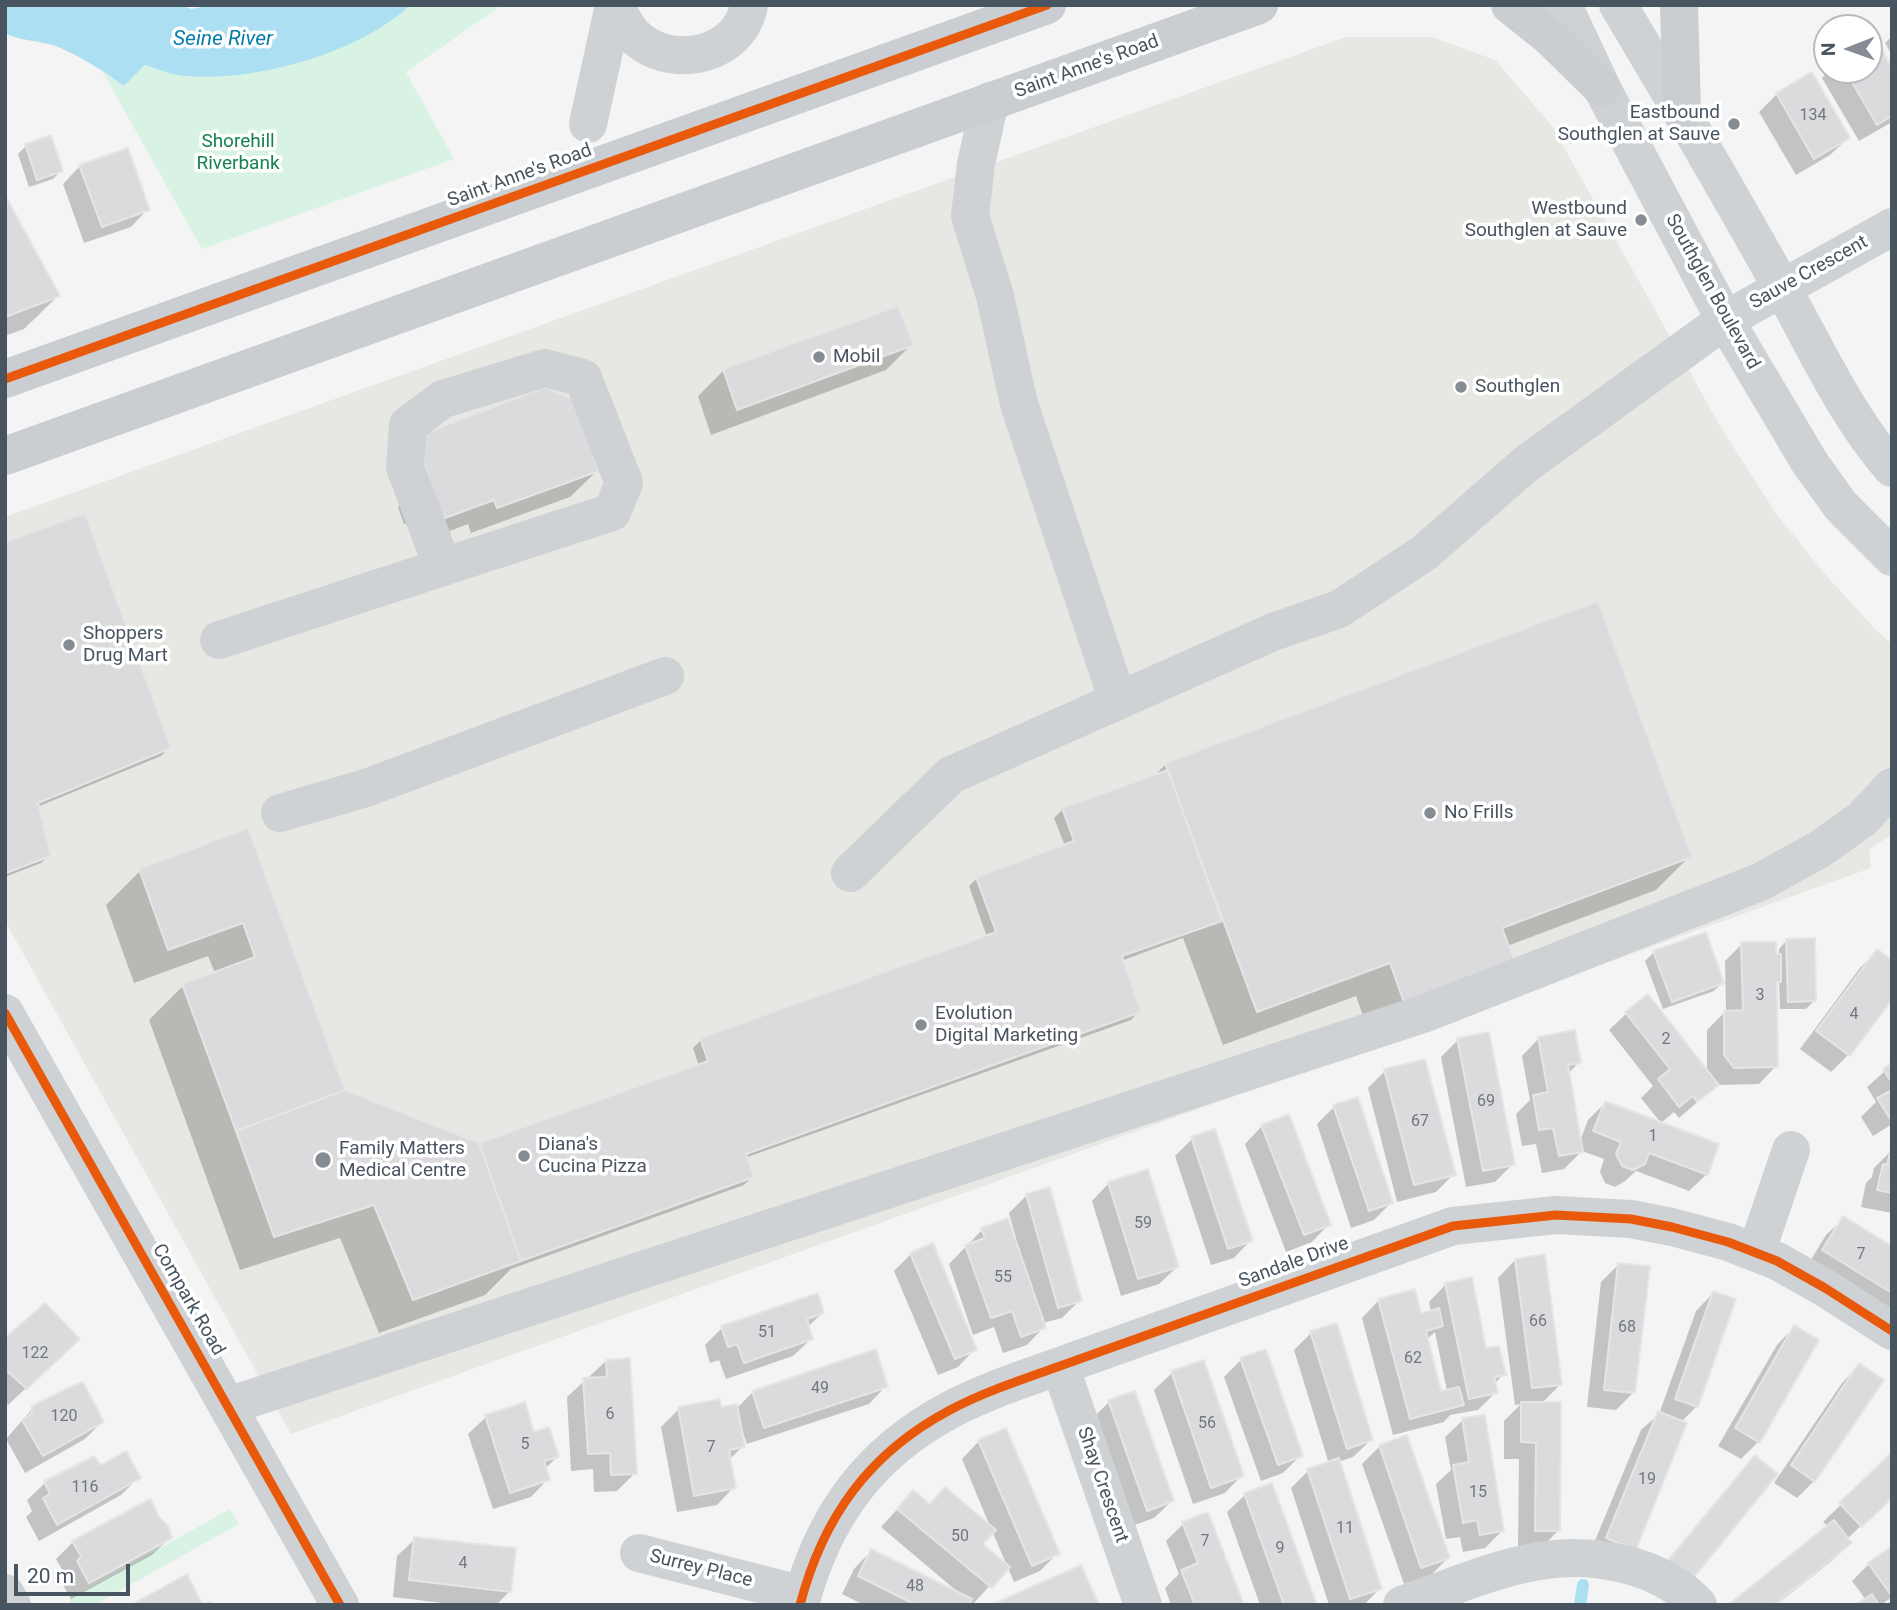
<!DOCTYPE html>
<html>
<head>
<meta charset="utf-8">
<style>
	body { margin:0 }
	#map { position:relative; width:1897px; height:1610px; overflow:hidden; background:#f4f4f4; font-family:Roboto,sans-serif }
	canvas { display:block }
	.frame { position:absolute; inset:0; border:7px solid #495461; pointer-events:none }
	.north { position:absolute; left:1813px; top:14px; width:70px; height:70px; box-sizing:border-box; background:#fff; border:2px solid #b6bbc0; border-radius:50%; rotate:269deg; font-size:19px; font-weight:700; line-height:28px; text-align:center; color:#495461 }
	.north::after { content:''; display:block; margin:auto; width:24px; height:32px; background:#858c94; clip-path:polygon(50% 0,100% 100%,50% 72%,0 100%) }
	.scale { position:absolute; left:14px; top:1564px; width:116px; height:32px; box-sizing:border-box; border:4px solid #495461; border-top:0; padding-left:9px; font-size:21px; line-height:24px; white-space:nowrap; color:#495461; -webkit-text-stroke:5px #fff; paint-order:stroke }
</style>
</head>
<body>
<div id="map">
<canvas width="1897" height="1610"></canvas>
<div class="frame"></div>
<div class="north">N</div>
<div class="scale">20 m</div>
</div>
<script>
const ctx = document.querySelector('canvas').getContext('2d');
ctx.lineJoin = 'round';
function fill(path, color) {
  ctx.fillStyle = color;
  ctx.fill(path, 'evenodd');
}
function strokePath(path, color, width, dash) {
  ctx.strokeStyle = color;
  ctx.lineWidth = width;
  ctx.lineCap = dash ? 'butt' : 'round';
  ctx.setLineDash(dash || []);
  ctx.stroke(path);
}
function label(font, color, halo, rows, align = 'center') {
  ctx.font = font + ' Roboto,sans-serif';
  ctx.lineWidth = 7;
  ctx.setLineDash([]);
  ctx.textBaseline = 'middle';
  ctx.strokeStyle = halo;
  ctx.fillStyle = color;
  for (const [text, x, y, turn = 0] of rows) {
    ctx.save();
    ctx.translate(x, y);
    ctx.rotate((+turn || 0) * Math.PI / 180);
    ctx.textAlign = isNaN(turn) ? turn : align;
    if (halo) ctx.strokeText(text, 0, 0);
    ctx.fillText(text, 0, 0);
    ctx.restore();
  }
}
fill(new Path2D(`
	M1346 37H1432L1495 60 1552 126 1720 426 1775 512 1824 573 1874 628 1892 644V835L1869 849 1871 868 291 1434 5 921V517Z`), '#e7e7e3');
fill(new Path2D(`
	M410 5H502L406 72 454 159 202 249 101 69 124 86 145 65 185 76 408 8Z
	M230 1509 239 1524 94 1605H72L69 1599Z`), '#d8f3e4');
fill(new Path2D(`
	M5 5H181L191 9 213 5H410C360 53 255 82 186 76 172 75 158 69 145 65L124 86C104 71 82 57 58 47 41 40 22 42 5 33Z`), '#acdff1');
fill(new Path2D(`
	M1892 36V55L1885 43Z
	M1869 44 1892 71V122L1859 141 1822 78 1830 70H1869Z
	M1811 75 1848 138 1830 155 1796 175 1759 112 1777 94Z
	M26 146 61 171 53 179 29 187 18 154Z
	M80 166 148 209 131 227 84 243 63 184Z
	M5 199 58 296 24 329 5 336Z
	M912 344 886 370 711 435 698 396 724 370Z
	M402 460 597 471 570 497 471 533 468 524 419 543 410 522 404 524 398 507 403 502Z
	M5 544 169 748 161 756 37 807 50 855 41 863 5 877Z
	M1166 764 1690 856 1656 890 1507 946 1373 1044 1356 996 1223 1045 1183 938 1121 961 1139 1011 1131 1020 745 1158 752 1177 744 1185 511 1269 485 1295 379 1333 340 1238 240 1270 149 1020 183 986 215 973 208 956 134 983 106 905 140 871 247 831 343 1092 479 1145 699 1066 693 1048 701 1040 987 937 969 886 977 878 1065 846 1054 818 1063 809 1153 777Z
	M1787 940 1814 1001 1806 1009H1780L1779 981 1775 985 1776 1066 1759 1084 1717 1085 1679 1118 1674 1112 1661 1123 1641 1098 1653 1086 1609 1030 1627 1013 1707 1072V1030L1726 1011 1725 961 1742 944 1779 955V949Z
	M1877 951 1892 997 1848 1055 1831 1072 1800 1049 1860 968Z
	M1654 952 1722 983 1714 991 1663 1009 1645 961Z
	M1539 1038 1579 1062 1568 1074 1580 1141 1588 1120 1605 1103 1707 1174 1689 1191 1636 1171 1625 1181 1615 1187 1605 1183 1600 1172 1604 1159 1582 1151 1564 1169 1542 1173 1536 1144 1522 1146 1516 1114 1530 1100 1522 1056Z
	M1458 1040 1513 1164 1495 1182 1466 1187 1441 1057Z
	M1892 1065V1124L1873 1136 1861 1117 1876 1102 1867 1087Z
	M1385 1071 1454 1174 1436 1192 1397 1202 1368 1088Z
	M1334 1107 1391 1203 1374 1220 1351 1228 1317 1124Z
	M1262 1126 1329 1224 1312 1242 1286 1252 1245 1144Z
	M1192 1139 1251 1240 1234 1258 1211 1265 1175 1156Z
	M1891 1151 1892 1213 1861 1207 1866 1183 1872 1177 1874 1168Z
	M1109 1183 1177 1267 1159 1284 1121 1296 1092 1201Z
	M1027 1195 1080 1300 1062 1318 1043 1323 1044 1327 1027 1345 1003 1353 994 1327 973 1335 949 1264 982 1230 1016 1238 1009 1213Z
	M1844 1218 1892 1263V1321L1806 1268 1826 1235Z
	M911 1254 975 1349 958 1367 938 1375 894 1271Z
	M1515 1260 1561 1384 1541 1404 1558 1531 1541 1548H1518L1519 1459H1504V1421L1521 1404 1515 1405 1498 1278Z
	M1618 1265 1634 1392 1616 1410 1587 1407 1601 1282Z
	M1446 1284 1485 1350 1504 1374 1494 1384 1496 1392 1478 1410 1450 1415 1444 1422 1393 1435 1362 1318 1379 1300 1420 1315 1431 1312 1429 1302ZM1435 1332 1447 1391 1440 1393 1426 1340Z
	M1713 1293 1697 1406 1681 1422 1634 1549 1589 1555 1641 1430 1659 1414 1696 1311Z
	M822 1313 807 1328 811 1339 793 1356 726 1379 719 1360 710 1363 705 1345 722 1328Z
	M1794 1327 1817 1340 1758 1442 1741 1459 1718 1446 1777 1345Z
	M1311 1333 1371 1440 1353 1457 1338 1462 1380 1588 1364 1605H1329L1291 1488 1308 1471 1329 1464 1294 1350Z
	M5 1340 60 1356 8 1405 5 1402Z
	M1241 1360 1301 1455 1283 1473 1261 1481 1224 1377Z
	M606 1361 635 1473 617 1491 594 1492 593 1469 571 1471 567 1397Z
	M1203 1362 1242 1475 1225 1493 1193 1504 1154 1390 1172 1373Z
	M1859 1365 1814 1481 1797 1498 1774 1483 1842 1383Z
	M886 1386 869 1404 747 1444 743 1433H741L743 1446 729 1460 734 1487 717 1505 677 1512 661 1427 679 1409H736L753 1392Z
	M1109 1402 1172 1501 1154 1518 1129 1527 1092 1419Z
	M33 1408 102 1422 85 1439 25 1473 6 1439Z
	M486 1417 533 1434 557 1457 545 1469 548 1479 531 1497 493 1509 468 1434Z
	M1463 1420 1503 1530 1485 1548 1463 1552 1460 1537 1446 1539 1436 1484 1451 1470 1445 1437Z
	M979 1441 1058 1553 1040 1571 1014 1582 992 1531 981 1544 1007 1567 973 1604 969 1601 967 1605H864L842 1594 854 1569 871 1551 959 1593 881 1527 913 1492 929 1505 991 1529 962 1459Z
	M1380 1446 1448 1558 1431 1575 1404 1584 1362 1464Z
	M1892 1455V1496L1847 1539 1850 1543 1833 1560 1776 1605H1730L1829 1527 1823 1522Z
	M1755 1457 1775 1474 1650 1581 1738 1475Z
	M94 1458 100 1467 139 1477 121 1495 39 1541 26 1517 32 1511 27 1500 45 1483Z
	M1271 1485 1315 1605H1260L1227 1512 1245 1495Z
	M158 1519 170 1538 152 1555 71 1599 60 1580 65 1575 56 1559 73 1542Z
	M1183 1524 1242 1605H1171L1165 1588 1179 1574 1166 1541Z
	M415 1539 510 1591 496 1605H459L393 1597 397 1556Z
	M1892 1548V1597L1881 1605H1858L1866 1600 1852 1581 1869 1564Z`), '#0003');
strokePath(new Path2D(`
	M1580 1605 1583 1585`), '#acdff1', 12);
const building = new Path2D(`
	M1875 38 1892 67V116L1877 125 1845 70H1869V41Z
	M1812 72 1850 138 1814 159 1776 93Z
	M51 135 63 171 37 180 25 144Z
	M128 148 150 210 102 227 79 165Z
	M5 195 60 296 5 317Z
	M898 306 914 345 737 410 723 369Z
	M546 387 575 401 599 471 497 508 494 500 445 518 423 480 429 476 419 450 428 432Z
	M85 513 171 748 38 803 51 856 6 873 5 542Z
	M1598 601 1692 857 1502 928 1518 970 1407 1011 1390 963 1257 1012 1165 763Z
	M1168 770 1222 921 1122 956 1141 1012 746 1154 754 1177 521 1261 479 1143 708 1061 700 1038 996 932 976 877 1074 841 1062 808Z
	M248 828 345 1090 236 1131 182 984 255 957 243 923 168 950 139 869Z
	M1706 932 1724 983 1672 1002 1653 951Z
	M1815 938 1816 1001 1788 1002 1786 939Z
	M1741 942H1776V954H1781V982H1777L1778 1067 1734 1068 1724 1055V1011L1743 1010Z
	M1877 949 1892 960V1000L1850 1056 1816 1031Z
	M1648 994 1719 1085 1697 1102 1693 1096 1679 1107 1658 1079 1670 1069 1625 1012Z
	M1575 1030 1581 1063 1568 1065 1583 1152 1559 1156 1553 1128 1539 1130 1533 1095 1548 1092 1538 1037Z
	M1489 1032 1515 1165 1483 1171 1457 1038Z
	M1425 1059 1456 1175 1414 1185 1384 1069Z
	M1892 1063V1083L1883 1069Z
	M345 1090 479 1143 521 1261 413 1300 374 1205 274 1237 236 1131Z
	M1892 1090V1119L1891 1120 1877 1098Z
	M1358 1097 1393 1203 1369 1211 1333 1105Z
	M1605 1101 1719 1144 1708 1175 1649 1153 1645 1164 1633 1170 1622 1166 1616 1154 1621 1142 1593 1131Z
	M1289 1114 1331 1225 1304 1235 1261 1125Z
	M1215 1129 1253 1241 1228 1249 1191 1137Z
	M1891 1149H1892V1193L1877 1190 1883 1164 1887 1165Z
	M1148 1169 1179 1267 1138 1279 1108 1182Z
	M1050 1187 1082 1301 1058 1308 1026 1194Z
	M1843 1216 1892 1246V1293L1822 1250Z
	M1008 1218 1046 1328 1021 1337 1012 1311 991 1318 965 1245 985 1238 981 1228Z
	M933 1243 977 1350 955 1359 910 1253Z
	M1545 1254 1562 1385 1532 1388 1515 1259Z
	M1618 1263 1650 1266 1635 1393 1604 1390Z
	M1472 1277 1486 1348 1499 1346 1506 1375 1494 1377 1498 1393 1469 1399 1445 1283Z
	M1415 1289 1421 1313 1439 1308 1443 1326 1426 1331 1441 1391 1459 1387 1464 1405 1410 1419 1378 1299Z
	M1713 1291 1736 1299 1698 1407 1675 1399Z
	M818 1293 824 1313 807 1319 813 1339 744 1363 737 1344 728 1347 721 1326Z
	M45 1303 80 1339 27 1389 5 1369V1338Z
	M1337 1323 1373 1440 1347 1449 1310 1331Z
	M1794 1325 1819 1340 1760 1443 1735 1428Z
	M876 1349 888 1387 764 1428 752 1391Z
	M1266 1349 1303 1456 1278 1465 1240 1358Z
	M630 1358 637 1474 611 1475 610 1453 588 1454 583 1378 607 1377 606 1360Z
	M1204 1360 1244 1476 1211 1488 1171 1371Z
	M1859 1363 1884 1380 1815 1482 1791 1465Z
	M83 1382 104 1422 43 1456 22 1420 32 1413V1406L72 1386Z
	M1135 1391 1174 1501 1147 1511 1108 1400Z
	M720 1399 721 1407 737 1404 745 1447 729 1450 736 1488 694 1496 678 1407Z
	M525 1402 534 1432 549 1427 559 1457 544 1461 550 1480 510 1493 485 1415Z
	M1521 1402H1561L1560 1531H1535L1536 1443 1521 1442Z
	M1658 1411 1687 1423 1636 1550 1606 1538Z
	M1485 1415 1504 1531 1480 1535 1477 1520 1463 1523 1453 1465 1469 1462 1462 1418Z
	M1006 1428 1060 1554 1032 1566 978 1440Z
	M1407 1435 1450 1558 1421 1568 1379 1445Z
	M126 1451 141 1478 57 1525 43 1498 50 1494 44 1481 94 1456 101 1465Z
	M1892 1452V1498L1862 1527 1839 1503Z
	M1755 1455 1778 1474 1690 1582 1666 1563Z
	M1339 1458 1382 1589 1350 1599 1307 1469Z
	M1272 1483 1317 1605H1284L1244 1493Z
	M945 1487 996 1530 983 1544 1010 1567 992 1588 897 1509 913 1490 930 1504Z
	M150 1499 160 1518 168 1526 172 1538 89 1583 77 1561 81 1556 72 1541Z
	M1208 1512 1244 1605H1195L1181 1570 1198 1563 1182 1522Z
	M1834 1520 1852 1543 1774 1605H1728Z
	M414 1537 516 1548 511 1592 409 1580Z
	M1892 1546V1594L1891 1595 1868 1563Z
	M871 1549 972 1599 969 1605H916L858 1576Z
	M1081 1565 1099 1605H991Z
	M187 1574 202 1604 211 1602 213 1605H131Z
	M1872 1594 1879 1605H1855Z`);
fill(building, '#dbdbdd');
strokePath(building, '#e5e5e6', 2);
strokePath(new Path2D(`
	M616 5C622 19 628 32 640 41 676 69 740 55 749 5
	M1563 5 1602 88 1644 168 1725 320 1810 463 1841 506 1892 557
	M1618 5C1674 98 1728 192 1781 286 1816 348 1845 414 1892 468
	M990 101 976 164 970 216 995 296 1019 404 1118 701
	M588 124 614 5
	M219 640 612 512 624 483 583 378 545 368 443 399 408 425 405 467 442 565
	M280 813 366 788 665 676
	M850 873 951 775 1273 632 1339 609 1424 553 1526 464 1725 320 1892 227
	M5 1013 340 1605
	M1756 1253 1791 1150
	M1060 1366 1143 1605
	M228 1406 1423 1014 1760 882 1820 849 1862 819 1892 787
	M639 1553 803 1595
	M5 1593 12 1605
	M800 1605C823 1517 869 1453 950 1410 984 1392 1023 1379 1060 1366L1453 1226 1556 1215 1631 1219 1672 1227 1728 1242 1777 1261 1825 1288 1892 1331
	M1402 1605C1447 1589 1492 1569 1539 1561 1593 1552 1660 1564 1698 1605`), '#cfd2d4', 38);
strokePath(new Path2D(`
	M1510 5 1550 37 1602 88
	M1679 5 1682 112
	M5 379 1047 5
	M5 456 1259 5`), '#caced2', 38);
strokePath(new Path2D(`
	M5 379 1047 5
	M5 1013 340 1605
	M800 1605C823 1517 869 1453 950 1410 984 1392 1023 1379 1060 1366L1453 1226 1556 1215 1631 1219 1672 1227 1728 1242 1777 1261 1825 1288 1892 1331`), '#e8590c', 9);
for (const [x, y, r, color] of [
	[1734,124,7,"#858c94"],
	[1641,220,7,"#858c94"],
	[819,357,7,"#858c94"],
	[1461,387,7,"#858c94"],
	[69,645,7,"#858c94"],
	[1430,813,7,"#858c94"],
	[921,1025,7,"#858c94"],
	[524,1156,7,"#858c94"],
	[323,1160,9,"#858c94"]
]) {
  const dot = new Path2D();
  dot.arc(x, y, r, 0, 2 * Math.PI);
  ctx.fillStyle = color;
  ctx.fill(dot);
  strokePath(dot, '#fff', 2.5);
}
label('16px', '#6f7781', null, [
	["134",1813,116],
	["3",1760,996],
	["4",1854,1015],
	["2",1666,1040],
	["69",1486,1102],
	["67",1420,1122],
	["1",1653,1137],
	["59",1143,1224],
	["7",1861,1255],
	["55",1003,1278],
	["66",1538,1322],
	["68",1627,1328],
	["51",767,1333],
	["122",35,1354],
	["62",1413,1359],
	["49",820,1389],
	["6",610,1415],
	["120",64,1417],
	["56",1207,1424],
	["5",525,1445],
	["7",711,1448],
	["19",1647,1480],
	["116",85,1488],
	["15",1478,1493],
	["11",1345,1529],
	["50",960,1537],
	["7",1205,1542],
	["9",1280,1549],
	["4",463,1564],
	["48",915,1587]
]);
label('19px', '#495461', '#fff', [
	["Saint Anne's Road",1087,67,-20],
	["Saint Anne's Road",520,176,-20],
	["Sauve Crescent",1809,273,-29],
	["Southglen Boulevard",1712,292,61],
	["Sandale Drive",1294,1263,-20],
	["Compark Road",188,1300,60],
	["Shay Crescent",1102,1485,71],
	["Surrey Place",701,1569,14]
]);
label('19px', '#495461', '#fff', [
	["Eastbound",1720,113,"right"],
	["Southglen at Sauve",1720,135,"right"],
	["Westbound",1627,209,"right"],
	["Southglen at Sauve",1627,231,"right"],
	["Mobil",833,357],
	["Southglen",1475,387],
	["Shoppers",83,634],
	["Drug Mart",83,656],
	["No Frills",1444,813],
	["Evolution",935,1014],
	["Digital Marketing",935,1036],
	["Diana's",538,1145],
	["Cucina Pizza",538,1167],
	["Family Matters",339,1149],
	["Medical Centre",339,1171]
], 'left');
label('19px', '#158252', '#fff', [
	["Shorehill",238,142],
	["Riverbank",238,164]
]);
label('italic 21px', '#087ca6', '#fff', [
	["Seine River",223,40]
]);
</script>
</body>
</html>
